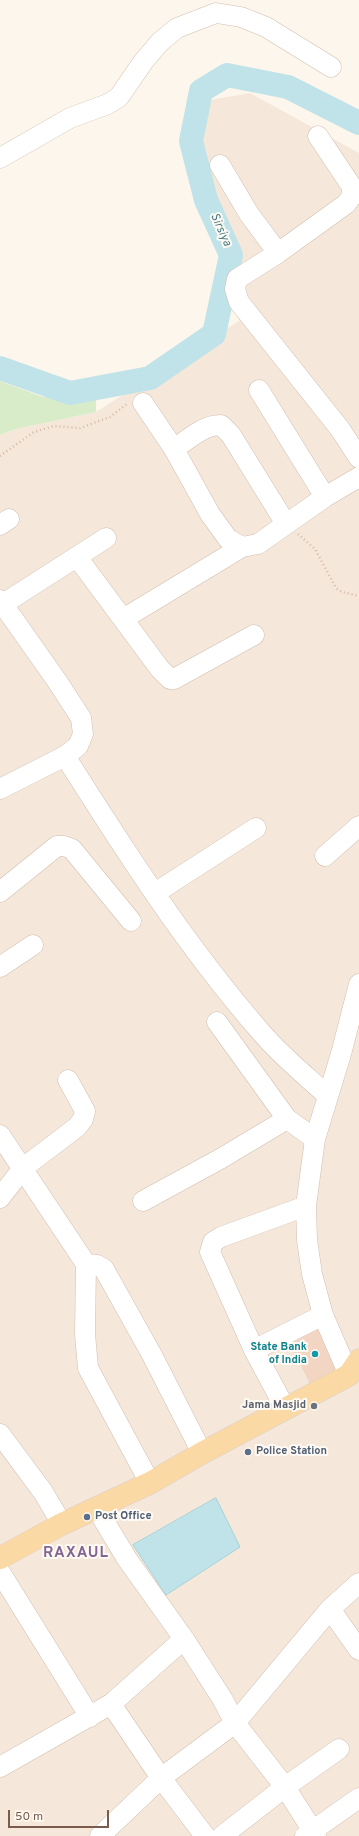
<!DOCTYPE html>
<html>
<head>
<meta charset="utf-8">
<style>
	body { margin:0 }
	#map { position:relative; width:359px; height:1836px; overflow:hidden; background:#fdf6ec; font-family:Overpass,sans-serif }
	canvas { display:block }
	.scale { position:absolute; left:8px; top:1810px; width:101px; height:18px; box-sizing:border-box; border:2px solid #7a5c4d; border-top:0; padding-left:5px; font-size:12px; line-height:14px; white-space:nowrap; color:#7a5c4d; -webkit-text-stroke:3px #fffaf3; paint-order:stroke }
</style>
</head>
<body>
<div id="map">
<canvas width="359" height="1836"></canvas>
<div class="scale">50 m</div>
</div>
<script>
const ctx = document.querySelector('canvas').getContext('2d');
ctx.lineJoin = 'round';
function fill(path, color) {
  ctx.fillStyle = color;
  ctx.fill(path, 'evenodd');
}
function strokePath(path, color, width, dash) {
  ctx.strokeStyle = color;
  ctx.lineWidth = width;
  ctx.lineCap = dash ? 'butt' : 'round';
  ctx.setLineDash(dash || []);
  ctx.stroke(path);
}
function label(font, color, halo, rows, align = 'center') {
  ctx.font = font + ' Overpass,sans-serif';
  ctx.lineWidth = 4;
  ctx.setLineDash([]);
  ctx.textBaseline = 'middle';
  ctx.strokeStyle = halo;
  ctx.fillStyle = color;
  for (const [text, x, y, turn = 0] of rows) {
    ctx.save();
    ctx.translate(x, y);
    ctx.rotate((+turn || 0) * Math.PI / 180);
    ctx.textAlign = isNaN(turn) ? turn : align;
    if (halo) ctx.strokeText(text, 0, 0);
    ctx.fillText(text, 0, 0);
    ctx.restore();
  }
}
fill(new Path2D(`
	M250 93 359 153V1836H0V435L16 429 96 412 239 321 192 103Z`), '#f5e8da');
fill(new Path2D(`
	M0 381 43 397 96 398V412L16 429 0 435Z`), '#d8ecc9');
const water = new Path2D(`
	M216 1498 240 1547 166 1595 133 1545Z`);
fill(water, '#bfe3e8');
strokePath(water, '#a5d3da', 1);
strokePath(new Path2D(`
	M0 368 70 393 150 378 214 334 231 255 206 200 191 141 201 91 227 75 288 87 359 123`), '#bfe3e8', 24);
fill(new Path2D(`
	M318 1323 342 1371 311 1386 287 1338Z`), '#f3d5c3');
const minor = new Path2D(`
	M0 158 70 118 108 104 119 97 143 62 160 42 177 28 216 13 241 17 266 27 331 67
	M220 165 249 214 278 253 237 279 235 289 239 302 340 429 359 458
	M278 253 346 204 352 196V187L318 136
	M259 390 325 497
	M143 403 174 449C189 439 203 425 221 425L231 435 286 524
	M174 449 210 514 228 539 242 547 258 544 325 497 359 477
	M0 525 9 519
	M77 557 160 669 170 679H174L254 635
	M0 600 57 681 81 718 83 734 78 746 65 756 0 789
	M3 604 106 538
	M123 619 242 547
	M65 756C125 851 186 946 260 1031 280 1055 305 1075 328 1096
	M325 856 359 826
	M0 892 57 846H64L72 849 131 921
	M155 893 256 828
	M0 967 33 945
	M217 1022 287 1119 315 1139
	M0 1135 86 1264 85 1334 88 1368 150 1483
	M0 1198 23 1168 77 1127 83 1119 85 1111 68 1080
	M143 1201 220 1159 287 1119
	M86 1264 97 1265 104 1269 152 1355 202 1453
	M254 1350 323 1315
	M349 1375 323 1315 312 1274 307 1240 306 1206 315 1139 341 1054 359 984
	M285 1408 254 1350 210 1252 213 1242 221 1237 306 1206
	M0 1434 43 1492 62 1524
	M97 1509 127 1559 184 1639 223 1700 235 1723 285 1787 316 1836
	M0 1572 90 1717
	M330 1609 359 1650
	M111 1704 161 1778 205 1836
	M0 1767 111 1704 184 1639
	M100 1836 161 1778 235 1723 330 1609 359 1583
	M222 1836 285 1787 339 1749
	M305 1836 359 1798`);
const major = new Path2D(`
	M0 1558 62 1524 150 1483 202 1453 349 1375 359 1360`);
strokePath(minor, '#d1beb0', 21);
strokePath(major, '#dad1cd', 23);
strokePath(new Path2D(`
	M0 456 34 432 54 426 80 428 110 417 128 403
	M298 534 315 549 336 588 342 592 359 596`), '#d9b8a5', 2.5, [1, 3]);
strokePath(minor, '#fff', 20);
strokePath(major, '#fbd9a5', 22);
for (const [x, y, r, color] of [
	[315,1354,4,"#0f9aa8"],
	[314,1406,4,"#6b7280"],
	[248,1452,4,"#5c6f8a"],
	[87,1517,4,"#5c6f8a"]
]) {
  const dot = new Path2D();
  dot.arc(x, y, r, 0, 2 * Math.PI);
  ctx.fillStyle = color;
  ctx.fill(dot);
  strokePath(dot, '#fffaf3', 1.5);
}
label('bold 11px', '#0d838f', '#fffaf3', [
	["State Bank",307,1348],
	["of India",307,1361]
], 'right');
label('bold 11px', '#5b616d', '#fffaf3', [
	["Jama Masjid",306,1406]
], 'right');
label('bold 11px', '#4e5e75', '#fffaf3', [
	["Police Station",256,1452],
	["Post Office",95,1517]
], 'left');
label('italic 12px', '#437c86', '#fffaf3', [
	["Sirsiya",220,230,66]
]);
ctx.letterSpacing = '1px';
label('bold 15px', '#846695', '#fffaf3', [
	["RAXAUL",76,1554]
]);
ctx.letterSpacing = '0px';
</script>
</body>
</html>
